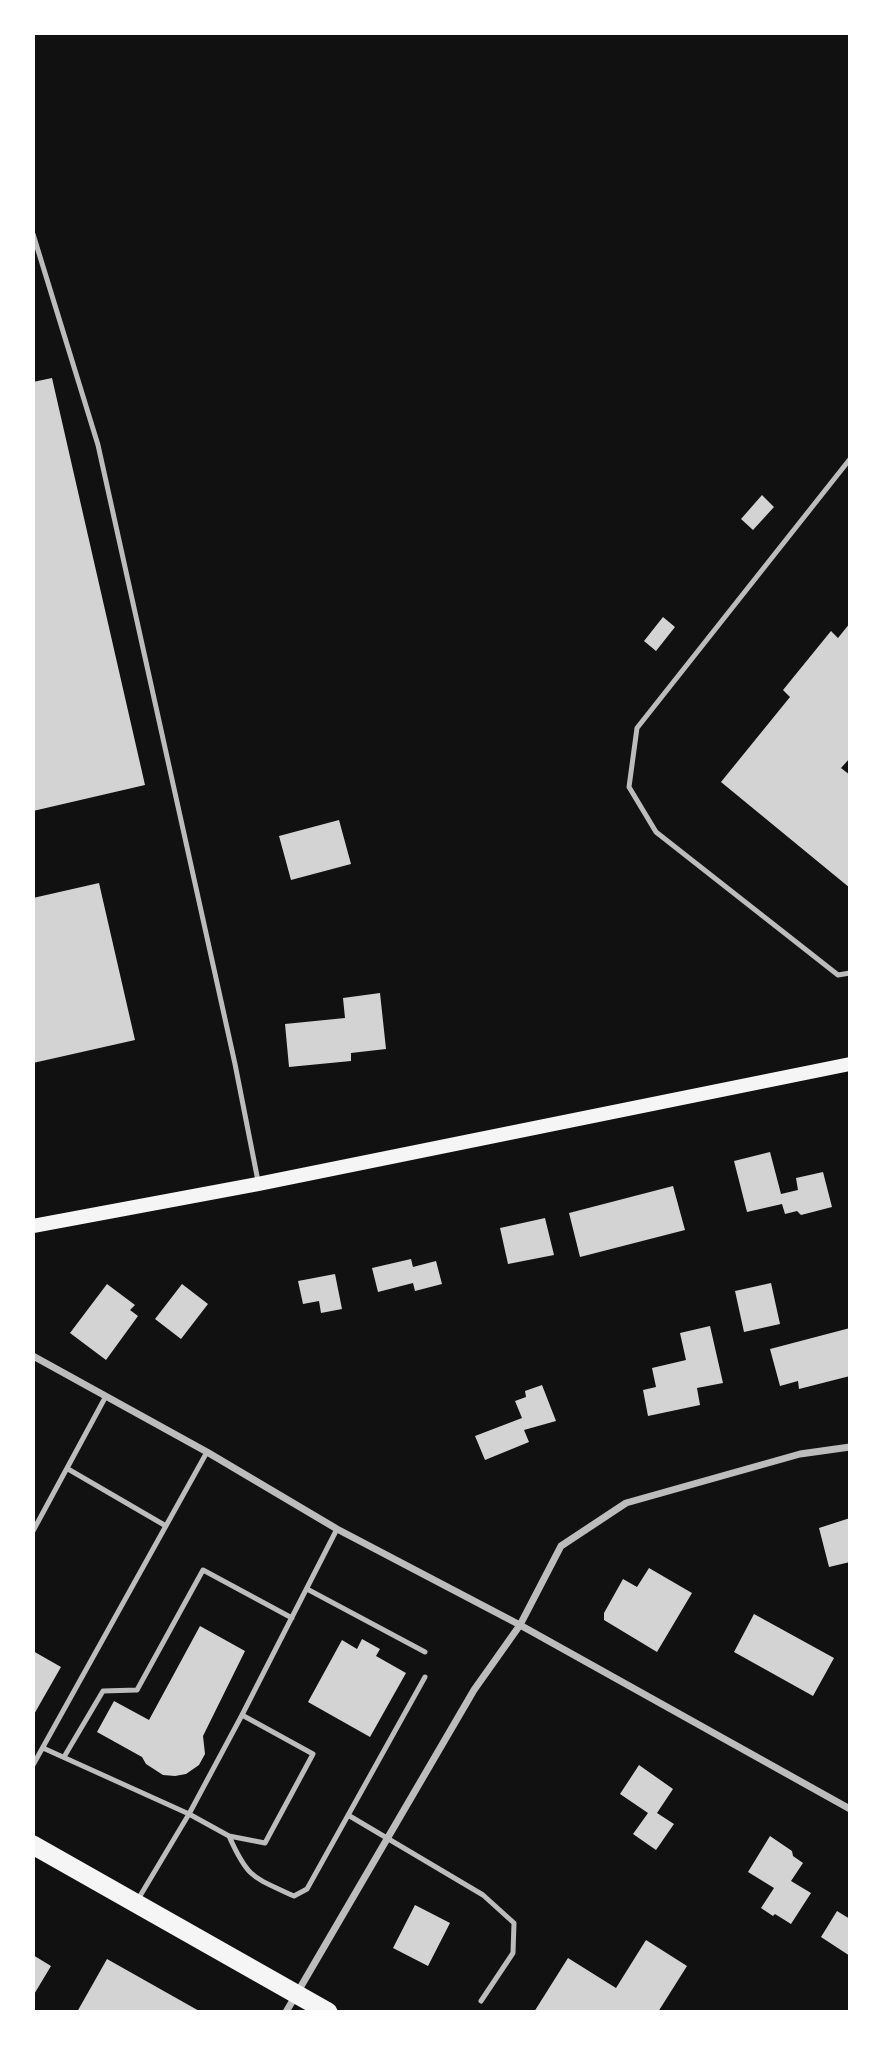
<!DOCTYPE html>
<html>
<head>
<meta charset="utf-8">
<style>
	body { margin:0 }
	#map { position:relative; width:883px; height:2045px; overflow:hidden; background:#111; font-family:Signika,sans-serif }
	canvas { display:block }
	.frame { position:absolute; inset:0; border:35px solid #fff; pointer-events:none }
</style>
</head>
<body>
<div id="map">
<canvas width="883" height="2045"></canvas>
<div class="frame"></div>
</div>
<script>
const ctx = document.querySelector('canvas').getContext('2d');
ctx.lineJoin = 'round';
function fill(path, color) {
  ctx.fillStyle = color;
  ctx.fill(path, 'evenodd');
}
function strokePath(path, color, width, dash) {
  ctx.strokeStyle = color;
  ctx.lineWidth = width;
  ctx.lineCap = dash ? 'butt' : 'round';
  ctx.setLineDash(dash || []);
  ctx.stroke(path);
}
fill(new Path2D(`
	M52 378 145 785 33 811V382Z
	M762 495 774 507 753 530 741 519Z
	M663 617 675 627 656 651 644 641Z
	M850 623V758L841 768 850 775V888L721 782 790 697 783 690 831 631 838 638Z
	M339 820 351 864 291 880 279 836Z
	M99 883 135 1040 33 1063V898Z
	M380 993 386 1049 351 1053V1061L289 1067 285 1024 345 1018 343 998Z
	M770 1152 781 1194 798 1190 796 1178 823 1172 832 1207 801 1215 797 1211 785 1214 782 1204 747 1212 734 1161Z
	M673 1186 685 1230 580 1257 569 1213Z
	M545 1218 554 1255 508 1264 500 1228Z
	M411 1259 413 1267 436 1261 442 1284 415 1291 413 1283 378 1292 372 1268Z
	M335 1274 342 1309 321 1313 319 1301 303 1304 298 1281Z
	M771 1283 780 1324 744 1332 735 1291Z
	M107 1284 135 1305 130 1310 138 1316 106 1360 70 1333Z
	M182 1284 208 1304 181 1339 155 1319Z
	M710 1326 723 1383 697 1388 700 1405 648 1416 643 1390 656 1387 652 1368 686 1360 680 1333Z
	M850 1328V1376L799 1389 798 1381 780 1386 770 1349Z
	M542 1385 556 1421 524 1430 529 1442 485 1460 475 1436 522 1418 515 1401 526 1397 525 1391Z
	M850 1518V1562L829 1567 819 1528Z
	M649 1568 692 1593 657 1652 604 1620V1613L623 1579 637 1587Z
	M754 1614 834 1658 813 1696 734 1652Z
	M200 1626 245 1651 203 1736 205 1754 199 1765 186 1774 175 1776 163 1775 146 1764 142 1757 97 1732 114 1701 149 1720Z
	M362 1639 380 1649 376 1656 406 1673 370 1737 308 1702 342 1640 357 1649Z
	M33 1651 61 1667 33 1716Z
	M639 1765 673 1789 657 1813 674 1824 656 1850 633 1834 648 1813 620 1794Z
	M770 1836 792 1851 793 1856 803 1863 791 1881 811 1893 791 1924 775 1914 773 1916 761 1908 774 1888 748 1872Z
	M415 1905 450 1923 428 1966 393 1948Z
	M837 1911 850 1919V1956L821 1937Z
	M646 1940 687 1966 658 2012H534L568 1958 616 1988Z
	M33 1955 51 1966 33 1996Z
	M107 1959 201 2012H77Z`), '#d3d3d3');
strokePath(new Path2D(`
	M33 234 98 445 235 1064 258 1181
	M850 459 637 728 629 787 656 832 838 975 850 973
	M68 1469 166 1526
	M33 1531 106 1396
	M307 1589 425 1652
	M43 1748 189 1814 242 1715 337 1529
	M64 1757 103 1691 137 1690 203 1570 292 1618
	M33 1765 207 1452
	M348 1815 483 1895 514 1923 513 1953 481 2001
	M229 1836C248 1879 253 1877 294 1896L307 1889 425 1677
	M137 1901 189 1814 229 1836 265 1843 313 1754 242 1715`), '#bcbcbc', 5);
strokePath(new Path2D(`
	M33 1356 207 1452 337 1529 520 1625 850 1809
	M286 2012 474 1690 520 1625 561 1546 626 1503 800 1454 850 1447`), '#bcbcbc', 7);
strokePath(new Path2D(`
	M33 1226 258 1184 850 1064`), '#f5f5f5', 14);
strokePath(new Path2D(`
	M33 1845 328 2012`), '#f5f5f5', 19);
</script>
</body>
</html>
